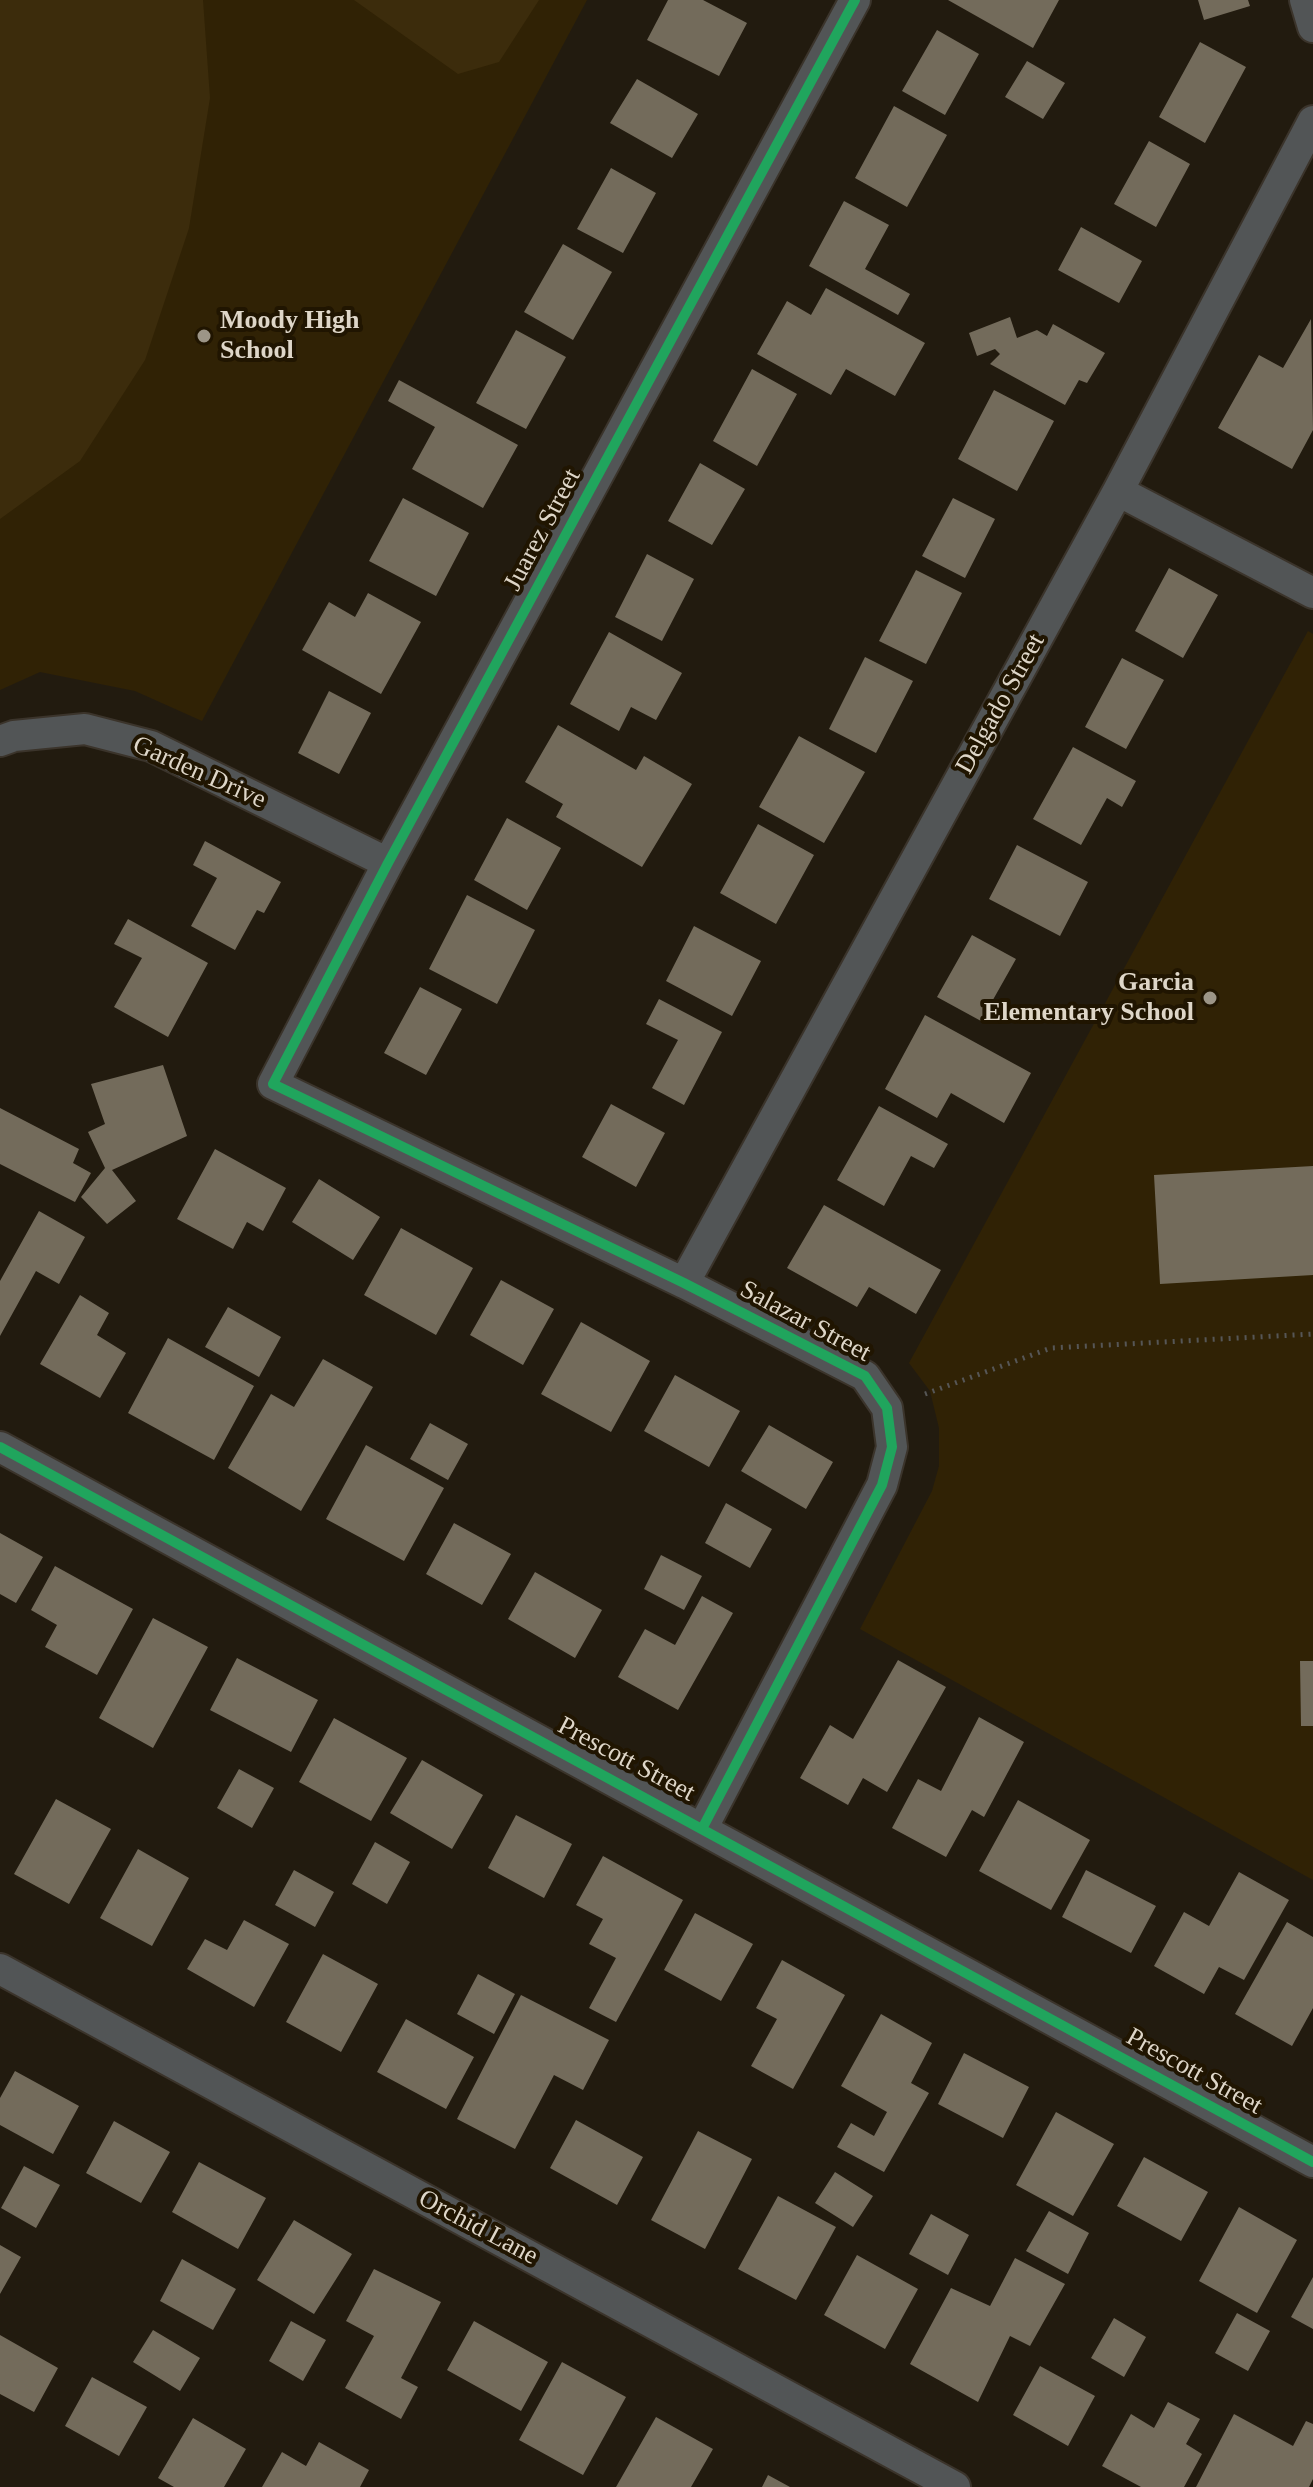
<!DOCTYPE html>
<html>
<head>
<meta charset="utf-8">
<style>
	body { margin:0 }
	canvas { display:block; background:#221b0f }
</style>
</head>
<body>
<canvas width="1313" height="2487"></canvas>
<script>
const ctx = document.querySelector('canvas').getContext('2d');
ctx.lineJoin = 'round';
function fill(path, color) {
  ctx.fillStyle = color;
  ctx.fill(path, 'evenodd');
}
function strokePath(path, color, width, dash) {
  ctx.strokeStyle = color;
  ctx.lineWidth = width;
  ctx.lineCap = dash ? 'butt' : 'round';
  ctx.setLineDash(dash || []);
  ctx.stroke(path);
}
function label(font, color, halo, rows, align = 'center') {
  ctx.font = font + ' "Times New Roman",serif';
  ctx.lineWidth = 8;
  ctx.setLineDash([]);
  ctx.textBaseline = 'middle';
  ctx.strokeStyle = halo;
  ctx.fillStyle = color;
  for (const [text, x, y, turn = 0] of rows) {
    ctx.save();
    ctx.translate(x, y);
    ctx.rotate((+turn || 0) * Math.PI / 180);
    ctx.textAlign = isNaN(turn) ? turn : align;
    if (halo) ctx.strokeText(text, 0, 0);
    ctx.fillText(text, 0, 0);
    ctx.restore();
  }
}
fill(new Path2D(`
	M0 0H587L202 721 135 691 40 672 0 690Z
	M1308 631 1313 634V1880L860 1629 932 1491 939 1466V1428L930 1391 909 1363Z`), '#302205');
fill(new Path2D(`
	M0 0H203L210 98 189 228 145 360 80 461 0 519Z
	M354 0H539L499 62 458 74Z`), '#3c2c0c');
fill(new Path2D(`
	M668 0H703L747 23 719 76 647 40Z
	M948 0H1059L1033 48Z
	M1198 0H1248L1250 6 1204 20Z
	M937 30 979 54 945 115 902 91Z
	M1200 42 1246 67 1205 143 1159 117Z
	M1027 61 1065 83 1043 119 1005 97Z
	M637 79 698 114 672 158 610 123Z
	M894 106 947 135 907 207 855 178Z
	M1149 141 1190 164 1156 227 1114 204Z
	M611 168 656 193 623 253 577 229Z
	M844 201 889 225 865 269 910 294 898 315 809 266Z
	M1081 227 1142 261 1119 303 1058 270Z
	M563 244 612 272 573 340 524 312Z
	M826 288 925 343 895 396 846 369 831 395 757 354 787 301 811 315Z
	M1010 317 1017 338 1037 330 1047 336 1053 324 1105 353 1087 383 1079 380 1065 405 990 364 1000 354 995 349 977 356 969 333Z
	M1311 319 1313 430 1292 469 1218 428 1259 355 1283 368Z
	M516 330 566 357 526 429 476 403Z
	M752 369 797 394 757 466 713 441Z
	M399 380 518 445 483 508 412 469 435 427 388 401Z
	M994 390 1054 421 1017 491 958 459Z
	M700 463 745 489 712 545 668 521Z
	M403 498 469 533 436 596 369 561Z
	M953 498 995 519 965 578 922 556Z
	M647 554 694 579 662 641 615 617Z
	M1169 568 1218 595 1183 658 1135 631Z
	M916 570 962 593 926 664 879 641Z
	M368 593 421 622 381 694 302 650 329 602 355 617Z
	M609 632 682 673 656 720 631 707 619 731 570 704Z
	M865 657 913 681 876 753 829 729Z
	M1122 658 1164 680 1126 749 1085 727Z
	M329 691 371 713 339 774 298 753Z
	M558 725 636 770 644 756 692 784 642 867 556 817 563 804 525 782Z
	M799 736 865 772 824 843 759 807Z
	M1073 747 1136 781 1122 807 1107 798 1081 845 1033 819Z
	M507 818 561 848 527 910 474 880Z
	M758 824 814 855 776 924 720 893Z
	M205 841 281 882 264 913 257 910 235 950 191 926 217 878 193 865Z
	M1017 845 1088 882 1060 936 989 899Z
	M467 895 535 930 497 1004 429 969Z
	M128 919 208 963 168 1037 114 1007 142 958 114 944Z
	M694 926 761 961 732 1016 666 981Z
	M972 935 1016 959 981 1021 937 997Z
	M420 987 462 1009 426 1075 384 1053Z
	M659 999 722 1032 684 1105 652 1088 678 1040 646 1024Z
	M925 1015 1031 1073 1004 1123 951 1093 937 1118 885 1089Z
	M163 1065 187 1136 112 1170 136 1201 107 1224 81 1197 105 1168 88 1132 105 1124 91 1084Z
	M611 1104 665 1133 636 1187 582 1157Z
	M879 1106 948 1144 934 1168 911 1156 884 1206 837 1180Z
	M0 1108 79 1149 73 1163 91 1173 75 1202 0 1164Z
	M215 1149 286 1188 263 1231 247 1222 233 1249 177 1219Z
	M1313 1166V1275L1160 1284 1154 1175Z
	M319 1179 380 1217 353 1260 292 1222Z
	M824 1205 941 1270 916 1314 869 1287 857 1307 787 1268Z
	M39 1211 85 1237 59 1284 36 1271 0 1336V1281Z
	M401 1228 473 1268 436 1335 364 1295Z
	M501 1280 554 1309 523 1365 470 1335Z
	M80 1295 109 1313 97 1335 126 1353 100 1398 40 1364Z
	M228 1307 281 1337 259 1377 205 1347Z
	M581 1322 650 1361 611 1432 541 1394Z
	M168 1338 254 1386 214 1460 128 1413Z
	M323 1359 373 1387 301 1511 228 1468 271 1394 294 1407Z
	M675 1375 740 1411 709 1467 644 1431Z
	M430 1423 468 1444 448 1480 410 1459Z
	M769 1425 833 1462 806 1509 741 1471Z
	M366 1445 444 1488 404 1561 326 1519Z
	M726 1503 772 1529 750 1568 705 1543Z
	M454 1523 511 1554 482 1605 426 1574Z
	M0 1533 43 1557 16 1603 0 1594Z
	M661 1555 702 1576 684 1610 644 1589Z
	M55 1566 133 1609 97 1675 45 1647 57 1625 31 1610Z
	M535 1572 602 1610 575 1658 508 1619Z
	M702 1596 733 1613 678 1710 618 1677 645 1629 675 1645Z
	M153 1618 208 1647 153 1748 99 1718Z
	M237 1658 318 1700 291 1752 210 1710Z
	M898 1660 946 1687 887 1792 863 1778 848 1805 800 1778 830 1725 853 1739Z
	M1300 1661H1313V1726H1301Z
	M979 1717 1024 1742 984 1817 972 1810 946 1857 892 1828 918 1779 941 1791Z
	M334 1718 407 1758 371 1821 299 1782Z
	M422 1760 483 1795 452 1849 390 1813Z
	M239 1769 274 1788 252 1828 217 1808Z
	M56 1799 111 1829 69 1904 14 1874Z
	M1018 1800 1090 1840 1051 1910 979 1871Z
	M516 1815 572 1844 544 1898 488 1868Z
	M375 1842 410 1862 387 1904 352 1884Z
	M138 1849 189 1878 152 1946 100 1918Z
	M603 1856 683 1900 616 2022 589 2008 616 1958 589 1944 603 1919 576 1905Z
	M294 1870 334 1892 315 1927 275 1905Z
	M1086 1870 1156 1906 1131 1953 1062 1917Z
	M1239 1872 1289 1900 1244 1980 1219 1967 1204 1994 1154 1966 1184 1912 1209 1926Z
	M695 1913 753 1944 721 2001 664 1970Z
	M244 1920 289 1944 254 2007 187 1969 205 1939 227 1950Z
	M1287 1922 1313 1937V2008L1292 2046 1235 2014Z
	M323 1954 378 1984 341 2052 286 2022Z
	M782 1960 845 1995 793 2089 751 2066 777 2019 756 2008Z
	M478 1974 515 1994 494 2034 457 2014Z
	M521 1995 609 2040 583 2090 554 2075 515 2149 457 2119Z
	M881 2014 932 2043 911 2083 929 2093 884 2172 837 2147 851 2123 874 2136 887 2112 841 2086Z
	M406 2019 474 2057 446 2109 377 2072Z
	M964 2053 1029 2087 1003 2138 938 2104Z
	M15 2071 79 2106 53 2154 0 2125V2098Z
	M1056 2112 1114 2144 1073 2216 1016 2185Z
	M576 2120 643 2157 617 2205 550 2168Z
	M114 2121 170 2152 141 2203 86 2173Z
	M698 2131 752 2159 705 2249 651 2220Z
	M1144 2157 1208 2192 1181 2241 1117 2206Z
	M199 2162 266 2198 238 2249 172 2212Z
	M24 2166 60 2185 36 2228 1 2208Z
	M835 2172 873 2196 853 2227 815 2203Z
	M778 2196 836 2227 796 2300 738 2269Z
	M1239 2207 1297 2240 1257 2313 1199 2281Z
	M1049 2211 1089 2233 1068 2274 1026 2251Z
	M931 2214 969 2235 948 2275 909 2254Z
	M294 2220 352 2254 314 2314 257 2280Z
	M0 2245 21 2257 0 2294Z
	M857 2255 918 2289 885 2349 824 2315Z
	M1015 2258 1065 2284 1030 2346 1010 2336 978 2402 910 2364 951 2288 990 2306Z
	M182 2259 236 2289 213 2330 160 2301Z
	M374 2269 441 2302 401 2378 418 2387 401 2419 345 2388 374 2336 346 2321Z
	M1313 2277V2329L1291 2317Z
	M1237 2313 1270 2331 1248 2371 1215 2353Z
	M1114 2318 1146 2337 1124 2377 1091 2358Z
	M291 2321 326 2340 303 2381 269 2361Z
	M474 2321 548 2362 521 2411 447 2370Z
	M153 2330 200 2358 180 2391 133 2362Z
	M0 2335 58 2368 34 2412 0 2394Z
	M562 2362 626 2397 583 2475 519 2440Z
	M1040 2366 1095 2396 1068 2446 1013 2415Z
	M92 2377 147 2407 119 2456 65 2426Z
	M1168 2402 1200 2419 1186 2444 1202 2454 1184 2487H1141L1102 2466 1131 2414 1154 2428Z
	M1234 2414 1293 2446 1306 2421 1313 2424V2479L1309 2487H1196Z
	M656 2417 713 2449 691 2487H616Z
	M193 2418 246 2449 224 2487H174L158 2478Z
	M319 2442 369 2470 360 2487H262L282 2452 306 2466Z
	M768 2475 790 2487H762Z`), '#736b5b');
const street = new Path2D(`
	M1305 0 1313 27
	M1118 491 1313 593
	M0 741 14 736 85 729 151 746 388 863
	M684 1283 1118 491 1313 121
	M0 1447 1313 2162
	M703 1827 882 1485 892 1447 887 1408 865 1376 684 1283 273 1084 388 863 855 0
	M0 1969 955 2487`);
strokePath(street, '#3b342b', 34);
strokePath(new Path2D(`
	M925 1394 1051 1348 1313 1334`), '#565656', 5, [2, 6]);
strokePath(street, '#525556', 30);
strokePath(new Path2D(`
	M0 1447 1313 2162
	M703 1827 882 1485 892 1447 887 1408 865 1376 684 1283 273 1084 388 863 855 0`), '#20a55d', 10);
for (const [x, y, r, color] of [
	[204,336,8,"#9c9587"],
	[1210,998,8,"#9c9587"]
]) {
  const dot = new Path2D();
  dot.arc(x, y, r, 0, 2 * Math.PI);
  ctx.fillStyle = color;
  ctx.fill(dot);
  strokePath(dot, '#201501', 3);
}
label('bold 26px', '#ded6c8', '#201501', [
	["Moody High",220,321],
	["School",220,351],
	["Garcia",1194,983,"right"],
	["Elementary School",1194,1013,"right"]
], 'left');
label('26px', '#ded6c8', '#201501', [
	["Juarez Street",543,530,-62],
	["Delgado Street",1001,704,-61],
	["Garden Drive",199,773,24],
	["Salazar Street",805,1322,28],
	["Prescott Street",626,1760,28],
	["Prescott Street",1194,2072,29],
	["Orchid Lane",478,2228,28]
]);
</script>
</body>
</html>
